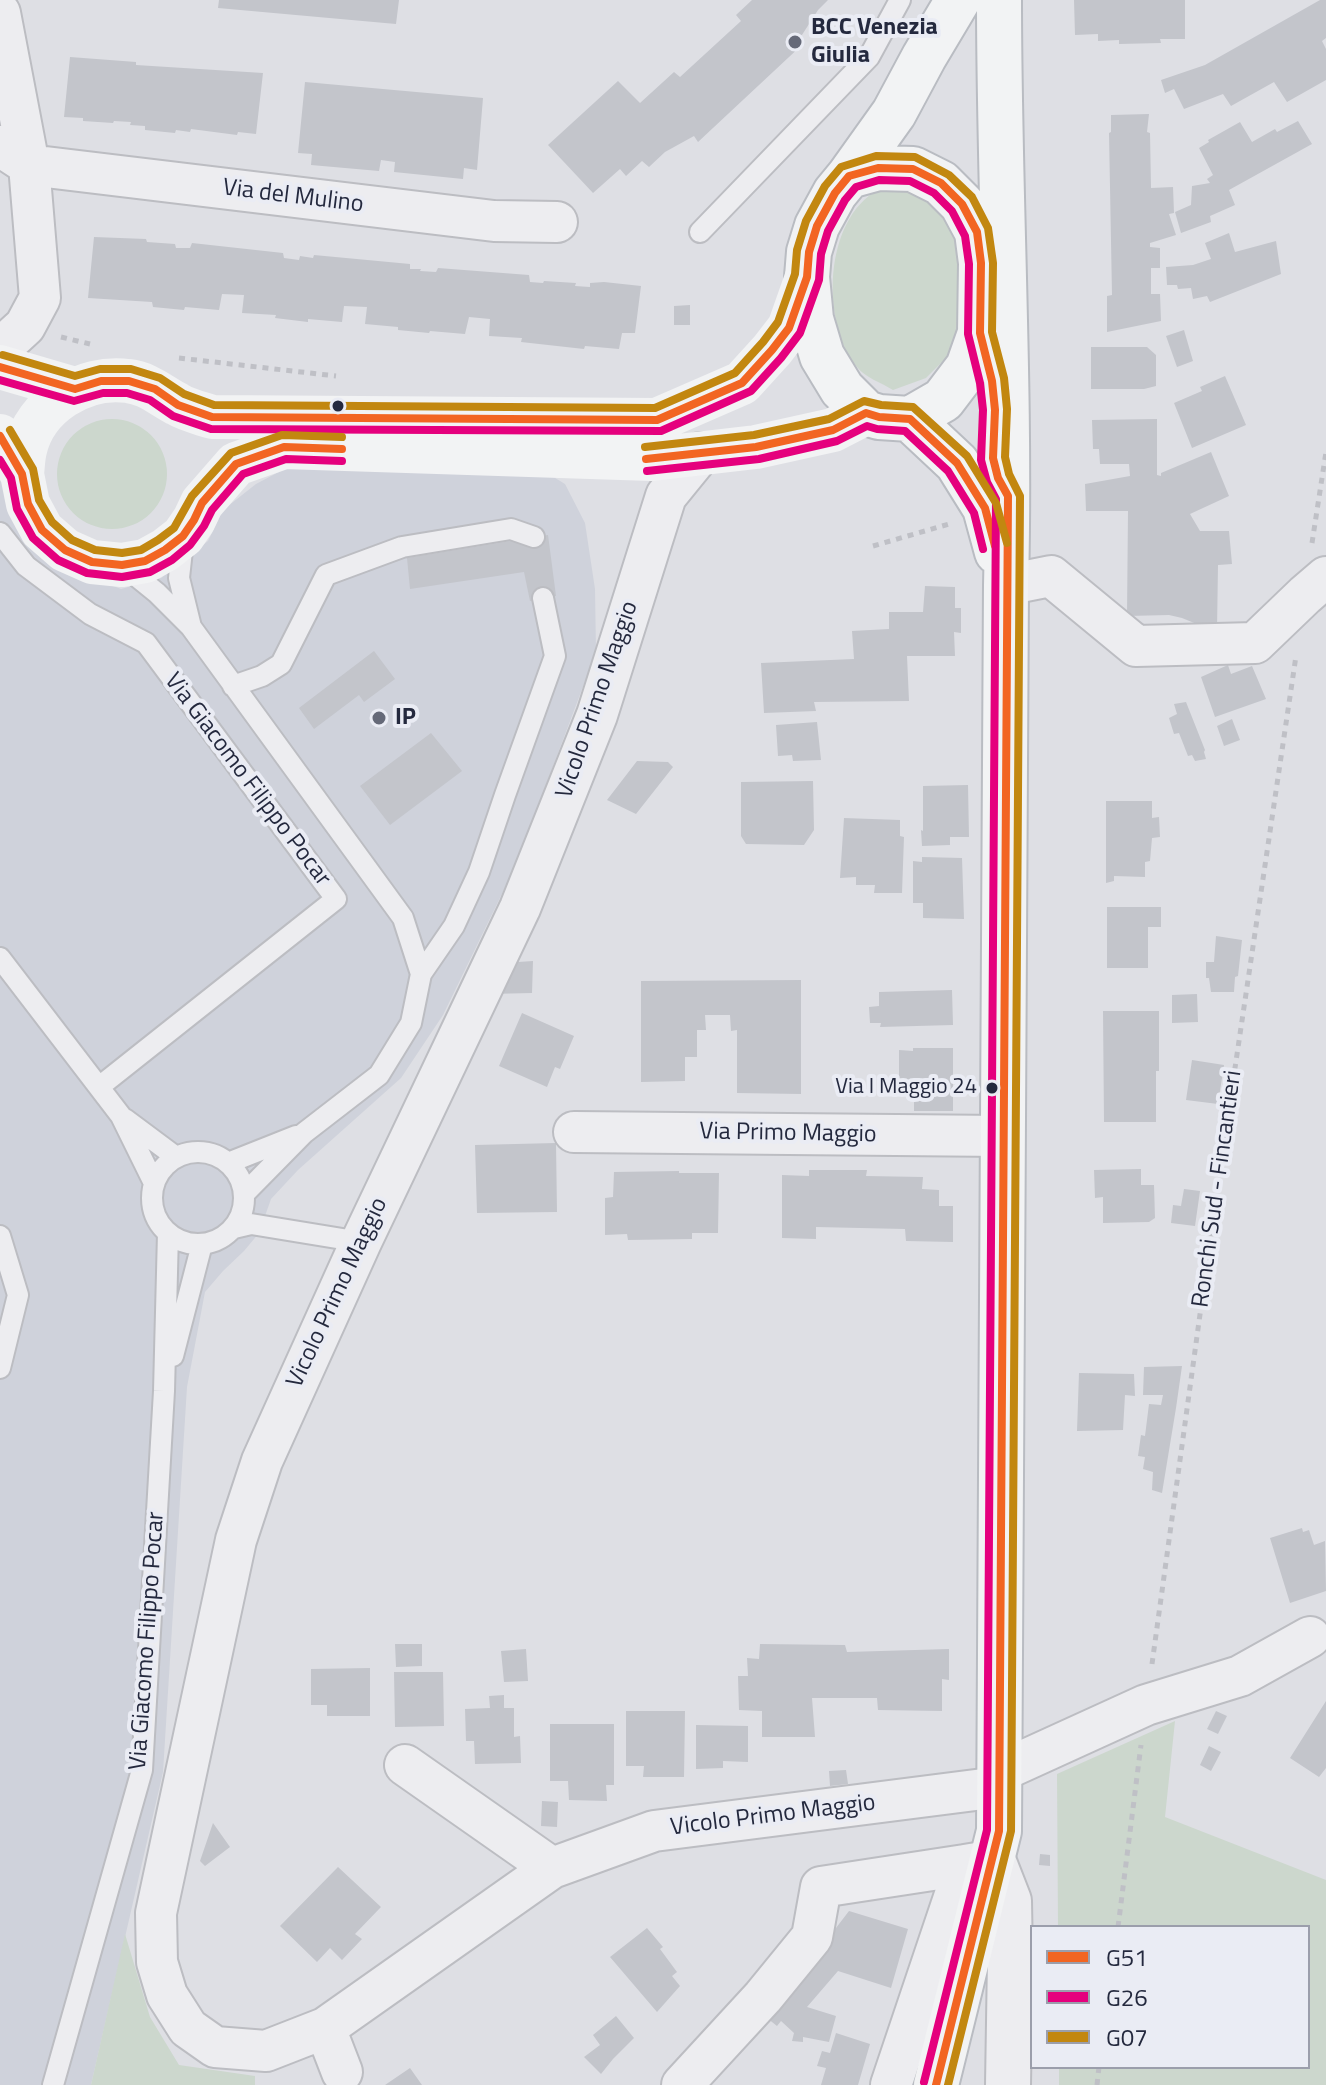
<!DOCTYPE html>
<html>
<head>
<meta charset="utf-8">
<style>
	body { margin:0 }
	#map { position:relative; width:1326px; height:2085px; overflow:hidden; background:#dedfe4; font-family:"Titillium Web",sans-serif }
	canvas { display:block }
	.legend { position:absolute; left:1030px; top:1925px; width:280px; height:144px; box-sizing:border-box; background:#eaecf4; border:2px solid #9b9eab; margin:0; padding:10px 14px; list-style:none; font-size:24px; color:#24293e }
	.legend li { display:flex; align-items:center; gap:16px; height:40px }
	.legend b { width:40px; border:2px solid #9b9eab }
</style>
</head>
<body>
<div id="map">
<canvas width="1326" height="2085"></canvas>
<ul class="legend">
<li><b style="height:10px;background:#f26522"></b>G51</li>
<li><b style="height:10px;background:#e5007d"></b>G26</li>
<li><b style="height:10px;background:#c28710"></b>G07</li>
</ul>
</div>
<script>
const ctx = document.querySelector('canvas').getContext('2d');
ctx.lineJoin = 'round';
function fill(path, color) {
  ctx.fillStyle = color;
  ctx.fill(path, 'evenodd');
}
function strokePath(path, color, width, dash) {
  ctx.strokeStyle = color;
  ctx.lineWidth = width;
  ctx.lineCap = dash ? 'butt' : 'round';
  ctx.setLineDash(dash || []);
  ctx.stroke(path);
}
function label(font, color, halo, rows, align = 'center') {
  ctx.font = font + ' "Titillium Web",sans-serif';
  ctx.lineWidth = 8;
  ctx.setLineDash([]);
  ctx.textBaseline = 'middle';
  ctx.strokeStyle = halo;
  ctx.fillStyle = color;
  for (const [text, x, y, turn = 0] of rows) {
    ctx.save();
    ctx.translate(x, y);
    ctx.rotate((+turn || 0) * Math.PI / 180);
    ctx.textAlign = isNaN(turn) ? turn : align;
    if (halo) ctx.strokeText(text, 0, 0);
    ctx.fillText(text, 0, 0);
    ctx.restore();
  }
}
fill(new Path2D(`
	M292 465 547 473 565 484 585 523 595 589 596 652 516 865 443 1015 401 1078 298 1170 271 1199 259 1233 244 1251 223 1271 205 1292 187 1387 163 1772 91 2085H0V469L75 571 121 589 161 578 208 541 223 510 256 484Z`), '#cfd2db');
fill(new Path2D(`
	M902 187 939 197 961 230 966 315 951 353 926 378 893 390C882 383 864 377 857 367 820 323 824 219 878 190 884 187 895 188 902 187Z
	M57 474a55 55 0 1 1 110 0a55 55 0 1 1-110 0Z
	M1175 1721 1165 1817 1326 1880V2085H1059V2067H1308V1927H1058L1057 1774Z
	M125 1934 150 2017 179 2065 255 2076V2085H91Z`), '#ccd7cd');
fill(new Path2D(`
	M219 0H399L396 24 218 8Z
	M752 0H828L818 10 800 38 804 43 698 142 694 136 665 152 649 167 642 161 626 176 620 169 593 193 548 145 618 81 640 103 674 72 680 77 741 21 736 15Z
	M1074 0H1185V39H1160L1161 43 1119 44V40L1098 41V34L1075 35Z
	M1320 0H1326V38L1322 41 1326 49V80L1287 102 1274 82 1231 106 1223 94 1184 109 1174 89 1165 93 1161 80 1205 65Z
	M70 57 136 62V65L263 73 256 134 238 132 237 135 191 129 190 132 176 130 175 133 145 130V126L130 125 131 122 114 121 113 123 83 121V118L64 117Z
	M305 82 483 98 477 170 464 168 463 179 394 172 395 162 381 160 379 171 311 165 312 154 298 153Z
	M1149 114 1147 132 1150 133 1151 188 1173 187 1174 213 1169 214 1176 235 1150 243V247L1160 248V268H1151V294H1160L1161 321 1107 332V296L1112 295 1109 133 1111 132V115Z
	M1298 121 1312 144 1229 190 1235 205 1210 216 1211 222 1181 233 1175 212 1191 205 1192 186 1210 183 1207 179 1213 175 1199 148 1209 142 1208 140 1240 122 1252 142 1275 129 1277 132Z
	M1229 233 1235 252 1276 241 1281 274 1210 302 1207 296 1193 299 1191 288 1178 289 1177 285H1167L1166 267 1193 265 1211 259 1205 243Z
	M94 237 146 239 147 242 175 244 176 248H190L192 243 283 253 284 258 299 260 300 256 313 258 314 255 410 264V269H421L420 271 436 272 438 268 529 275 530 282 543 283 544 281 576 283 575 286 590 287V283L604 282 641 286 635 333H622L619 349 585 346 584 349 521 342 522 338 489 336 490 319 469 317 465 334 430 331 429 333 398 330V327L365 324 367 307 344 306 342 322 308 319V322L275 318 276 315 242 313 244 295 222 294 219 310 185 307 184 310 153 307 152 302 88 298Z
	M690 305V325H674V306Z
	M1184 330 1193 361 1177 367 1166 336Z
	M1091 347H1147L1156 355V386L1144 389H1091Z
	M1225 376 1246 425 1192 448 1174 403 1202 391 1200 387Z
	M1157 419V475L1161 476V473L1211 452 1229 496 1190 514 1200 531H1229L1232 564 1218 565 1217 630 1214 631 1182 618 1169 615 1127 616 1128 511H1086L1085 484 1130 476 1129 464H1100L1099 449H1093L1092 420Z
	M548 535 556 596 530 601 524 572 410 589 407 558Z
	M925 586 955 587V608H961V633L954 632 955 656H907L909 701 814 702 816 711 764 713 761 663 854 659 852 631 889 629V612H923Z
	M374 651 395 679 364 702 359 695 314 729 299 708Z
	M1228 665 1231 674 1252 666 1266 699 1215 717 1201 677Z
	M1186 702 1205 750 1204 752 1206 759 1195 761 1192 755 1188 756 1179 733 1174 734 1169 718 1177 714 1174 704Z
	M1232 719 1240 740 1224 746 1217 726Z
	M817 722 821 760 793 761 792 755 778 756 776 725Z
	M431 733 462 771 390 825 360 786Z
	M637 761 668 762 673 767 636 814 607 800Z
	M813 781 814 830 804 845 746 844 741 836V782Z
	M968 785 969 837H950V845L922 846 921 830 923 831V786Z
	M1106 801H1152V818L1159 817 1160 837 1152 838 1150 861 1145 862V877L1114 876V881L1106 883Z
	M844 818 900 820V836L904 837 902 893H874L875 885H856V877L840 878Z
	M922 857 962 858 964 919 923 918V903H913V861L922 862Z
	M1107 907H1161V927H1148V968H1107Z
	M1216 936 1242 940 1238 976 1235 977 1234 992H1211L1209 978H1206V962H1214Z
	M533 961 532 993 489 994 503 963Z
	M801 980V1094L737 1093V1030L731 1031 730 1015H705L706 1030H697V1057H685V1081L641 1082V981Z
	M952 990 953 1025 880 1027 881 1023H870L869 1007 879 1006V992Z
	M1197 994 1198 1022 1172 1023V995Z
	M1103 1011H1159V1071H1156V1122H1104Z
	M522 1013 574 1036 560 1069 555 1067 547 1087 499 1066Z
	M913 1048H953V1111H914V1091L899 1092V1050L913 1051Z
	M1192 1060 1224 1065 1218 1104 1186 1100Z
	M556 1143 557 1212 477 1213 475 1145Z
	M1141 1169V1185H1154L1155 1218 1149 1222 1103 1223V1197L1095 1198 1094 1170Z
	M809 1170H867L866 1176 923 1177 922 1189 939 1190V1206H953V1242L906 1241 905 1229 816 1227V1239L782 1238V1175L809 1176Z
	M679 1171V1173H719L718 1233H692V1239L628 1240 627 1234 605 1235V1198L613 1197 614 1172Z
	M1184 1189 1200 1191 1195 1226 1171 1223 1173 1205 1181 1206Z
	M1182 1366 1176 1408 1162 1493 1152 1490 1153 1472 1143 1469 1145 1457 1138 1456 1141 1435 1145 1436 1149 1404 1161 1405 1163 1395H1143L1144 1367Z
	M1079 1373 1134 1374 1135 1396 1125 1395 1123 1430 1077 1431Z
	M1302 1528 1303 1532 1309 1530 1314 1545 1325 1541 1326 1591 1290 1603 1270 1538Z
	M395 1644H422V1666L396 1667Z
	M760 1644 845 1645 847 1652 949 1649V1680L942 1679V1711L878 1710 877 1698H812L815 1737H762V1711L739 1710 738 1676H748L747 1658 759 1659Z
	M526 1649 528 1681 504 1682 501 1651Z
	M370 1668V1716H327V1705H311V1669Z
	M394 1672H443L444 1726 395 1727Z
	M504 1695V1708H514V1737L520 1736 521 1763 475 1764 474 1741H466L465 1709 490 1708 489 1696Z
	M1326 1701V1768L1319 1777 1290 1758Z
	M626 1711H685L684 1777H643L644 1766H626Z
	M1216 1711 1227 1716 1218 1734 1207 1729Z
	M550 1724H614V1785H606L607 1801 569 1800 568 1781H550Z
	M696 1725 748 1726V1762L723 1761V1768L696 1769Z
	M1209 1746 1221 1752 1211 1771 1200 1765Z
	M846 1770 848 1784 830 1786 829 1771Z
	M542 1801 558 1802 557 1827 541 1826Z
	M213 1823 230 1847 205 1866 200 1861Z
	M1040 1854 1050 1855V1866L1039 1865Z
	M338 1867 381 1907 355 1934 362 1939 342 1960 330 1948 317 1962 280 1926Z
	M849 1911 908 1929 891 1988 838 1971 807 2007 836 2016 829 2042 803 2037V2042L792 2041 794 2033 781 2021 777 2026 767 2018Z
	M647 1928 663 1947 660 1949 677 1972 672 1976 680 1986 657 2012 610 1957Z
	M616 2016 634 2038 613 2059 601 2074 584 2057 600 2045 593 2035Z
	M836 2033 870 2044 858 2085H821L826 2068 817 2066 822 2051 830 2053Z
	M410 2068 422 2085H385Z`), '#c3c5cb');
const service = new Path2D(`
	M700 232 869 57 900 0
	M0 533 26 566 90 614 146 643 336 899 99 1087
	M183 541 179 578 191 627
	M125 567 157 593 191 627 403 918 421 974 411 1023 379 1075 304 1133 244 1194
	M233 686 262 676 281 664 326 575 402 547 511 529 534 537
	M0 958 121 1116 154 1183
	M421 974 454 926 479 872 505 795 555 656 543 598
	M125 1119 176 1157
	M152 1198a46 46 0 1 1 92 0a46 46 0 1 1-92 0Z
	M228 1163 296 1136
	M234 1228 251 1224 361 1242
	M0 1236 18 1295 0 1368
	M173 1356 202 1244
	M53 2085 142 1770 164 1391 168 1233`);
const minor = new Path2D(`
	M0 13 29 165 40 298 25 326 0 349
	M0 146 29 165 494 221 557 222
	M1006 585 1051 576 1136 646 1255 643 1305 595 1326 577
	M574 1132 1003 1136
	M405 1765 552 1868
	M999 1772 1146 1705 1240 1676 1310 1637
	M325 2028 266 2051 215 2047 188 2028 167 1995 157 1962 156 1913 236 1540 262 1461 361 1242 520 908 597 715 666 496 701 453
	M342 2072 325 2028 552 1868 654 1831 999 1787
	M682 2085 763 1997 812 1937 821 1887 965 1865
	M891 2085 965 1865 989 1861`);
const tertiary = new Path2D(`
	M993 1860 1009 1901 1010 1959 1008 2085`);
const primary = new Path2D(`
	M849 176 878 168 913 169 941 183 962 204 977 232 981 263 980 333 968 367 943 400 910 419 879 417 866 413 842 389 822 356 811 319 807 277 809 252 817 226 835 193 849 176 894 113 924 57 958 0
	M910 419 957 463 985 508 997 552
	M936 2085 999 1831 1006 585C1011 390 999 195 999 0`);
strokePath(service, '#bcbdc2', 24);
strokePath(minor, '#bcbdc2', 44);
strokePath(tertiary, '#bcbdc2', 48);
strokePath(primary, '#b9bcc2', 48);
strokePath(new Path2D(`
	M61 337 90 344
	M179 358 336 376
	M1312 543 1326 452
	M873 546 949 524
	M1152 1664 1219 1176 1296 656
	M1118 1927 1141 1745
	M1097 2085 1099 2067`), '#bfc0c6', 5, [6, 6]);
strokePath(service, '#ededf0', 20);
strokePath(minor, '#ededf0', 40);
strokePath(tertiary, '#ededf0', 44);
strokePath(new Path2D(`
	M0 367 75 389
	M0 436 22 474 28 504 42 530 65 550 92 562 122 565 145 561 165 550 183 536 194 520 202 503 236 464 284 447 652 459 756 447 833 430 866 413
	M22 474C23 466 23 458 25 450 35 405 83 375 128 381 147 383 160 395 177 404 187 410 200 413 212 417L657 420 742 383 772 350 789 328 807 277`), '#f2f3f4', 44);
strokePath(primary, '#f2f3f4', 44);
strokePath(new Path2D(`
	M0 367 75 389 101 381H129L155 389 178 405 212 417 657 420 742 383 772 350 789 328 807 277 809 252 817 226 835 193 849 176 878 168 913 169 941 183 962 204 977 232 981 263 980 333 992 381 995 410 993 458 998 478 1008 496 999 1831 936 2085
	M0 436 22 474 28 504 42 530 65 550 92 562 122 565 145 561 165 550 183 536 194 520 202 503 236 464 284 447 342 449
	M646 459 756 447 833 430 866 413 879 417 910 419 957 463 985 508 995 546`), '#f26522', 8);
strokePath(new Path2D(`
	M0 380 74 401 103 393H127L150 400 173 416 211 429 661 431 751 391 781 358 800 333 819 280 821 254 828 231 845 200 856 187 879 180 910 181 934 193 952 211 965 236 969 264 968 334 980 383 983 410 981 460 987 482 996 499 987 1830 924 2082
	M0 460 11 478 17 509 33 538 58 560 87 573 122 577 150 572 172 560 190 545 204 526 212 510 243 474 286 459 342 461
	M647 471 759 459 837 441 867 426 877 429 905 431 948 471 974 513 983 549`), '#e5007d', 8);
strokePath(new Path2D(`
	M3 355 75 376 100 369H131L160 378 184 394 214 405 655 408 735 373 763 342 778 322 795 274 797 250 806 221 825 186 841 167 876 156 915 157 949 175 972 197 988 228 993 263 992 332 1004 378 1007 409 1005 457 1009 474 1020 496 1011 1831 948 2085
	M10 430 33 469 39 500 52 522 72 540 95 550 122 553 141 550 158 540 174 528 192 496 231 453 282 435 342 437
	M645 447 754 435 829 419 864 401 881 405 913 407 967 456 996 503 1007 543`), '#c28710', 8);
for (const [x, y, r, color] of [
	[795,42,8,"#656978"],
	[338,406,7,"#24293e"],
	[379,718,8,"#656978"],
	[992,1088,7,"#24293e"]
]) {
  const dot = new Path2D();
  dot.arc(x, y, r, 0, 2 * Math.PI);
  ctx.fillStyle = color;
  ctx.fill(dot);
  strokePath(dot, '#eaecf4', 3);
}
label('22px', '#24293e', '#eaecf4', [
	["Via I Maggio 24",977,1088]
], 'right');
label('bold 24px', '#24293e', '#eaecf4', [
	["BCC Venezia",811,28],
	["Giulia",811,56],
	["IP",395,718]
], 'left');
label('24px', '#24293e', '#eaecf4', [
	["Via del Mulino",293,197,7],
	["Vicolo Primo Maggio",598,700,-71],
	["Via Giacomo Filippo Pocar",247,780,53],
	["Via Primo Maggio",788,1134,1],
	["Ronchi Sud - Fincantieri",1218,1189,-82],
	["Vicolo Primo Maggio",338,1293,-65],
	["Via Giacomo Filippo Pocar",148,1641,-86],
	["Vicolo Primo Maggio",773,1816,-7]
]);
</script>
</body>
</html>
